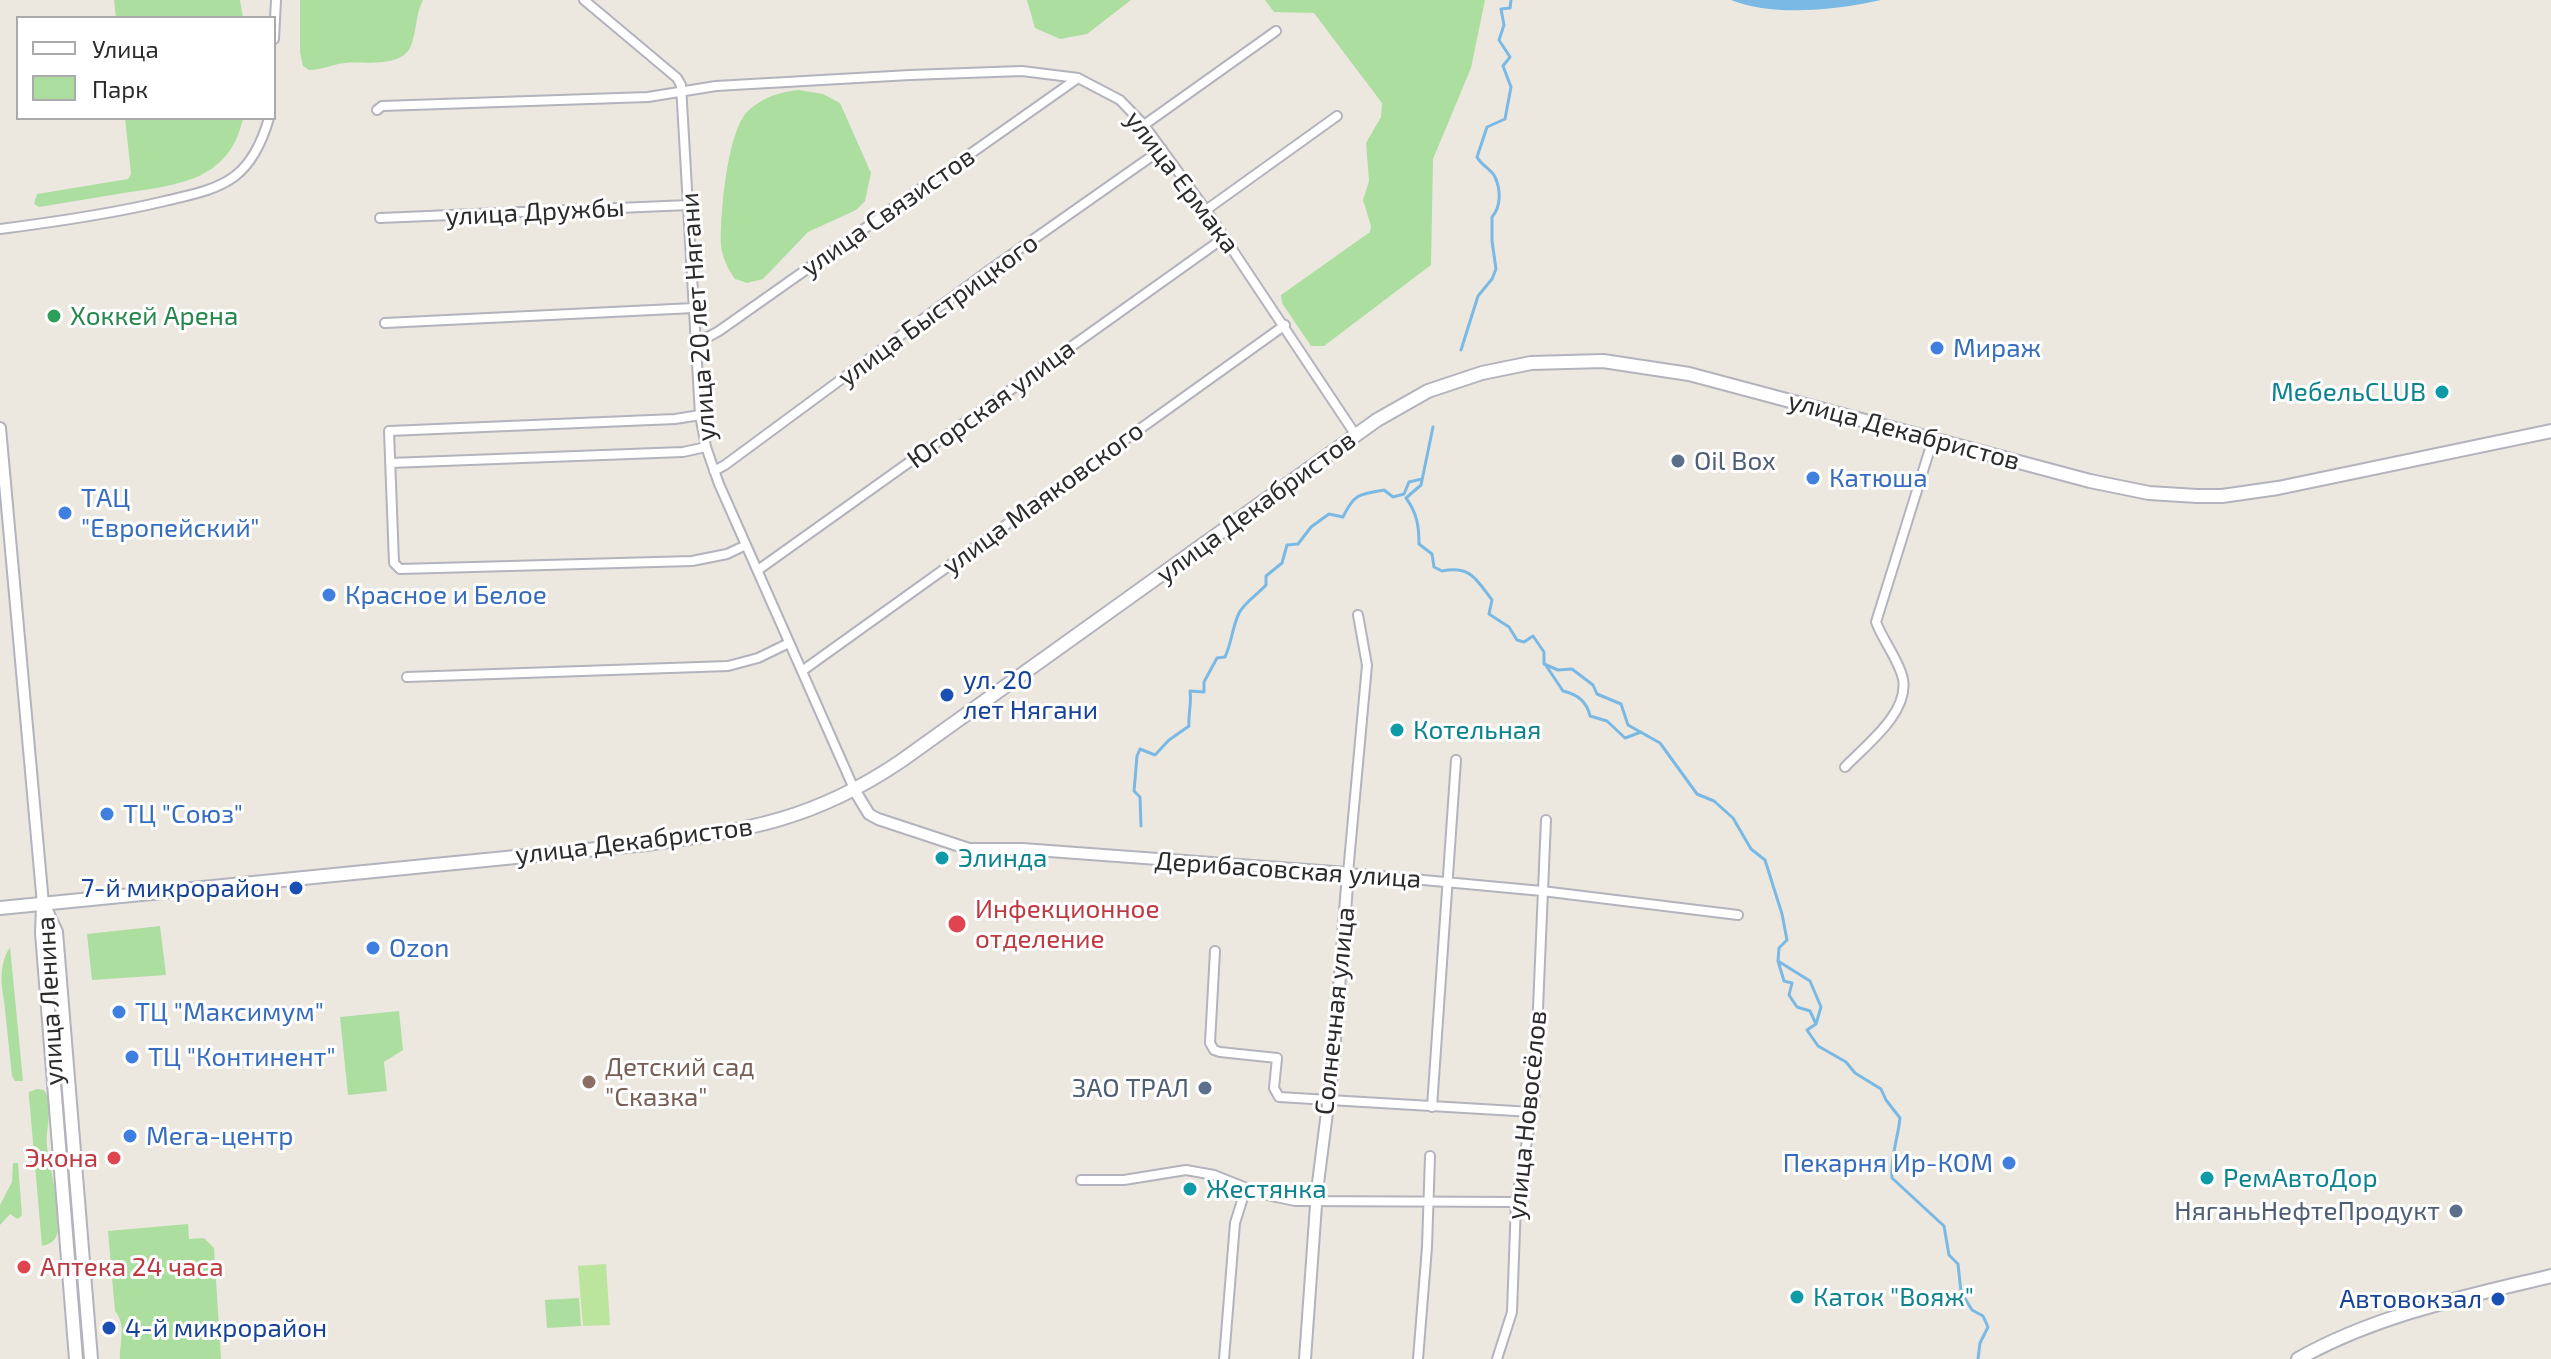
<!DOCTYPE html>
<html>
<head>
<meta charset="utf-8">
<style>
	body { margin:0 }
	#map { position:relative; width:2551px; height:1359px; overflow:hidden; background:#ece8df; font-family:"Exo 2",sans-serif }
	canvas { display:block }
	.legend { position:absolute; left:16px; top:16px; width:260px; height:104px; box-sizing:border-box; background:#fff; border:2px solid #aaa; margin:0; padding:10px 14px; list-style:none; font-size:24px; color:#2b2b2b }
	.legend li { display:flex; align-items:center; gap:16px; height:40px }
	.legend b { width:40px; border:2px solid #aaa }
</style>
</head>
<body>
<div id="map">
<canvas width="2551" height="1359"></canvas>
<ul class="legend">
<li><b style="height:10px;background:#fff"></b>Улица</li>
<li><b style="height:22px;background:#acdea0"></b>Парк</li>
</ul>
</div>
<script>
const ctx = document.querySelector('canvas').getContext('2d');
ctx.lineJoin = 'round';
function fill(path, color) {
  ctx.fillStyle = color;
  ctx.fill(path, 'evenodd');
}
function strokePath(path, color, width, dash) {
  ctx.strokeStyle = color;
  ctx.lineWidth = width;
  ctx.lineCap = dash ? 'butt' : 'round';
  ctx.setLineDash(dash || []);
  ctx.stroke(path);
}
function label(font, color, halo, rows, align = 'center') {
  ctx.font = font + ' "Exo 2",sans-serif';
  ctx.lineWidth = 6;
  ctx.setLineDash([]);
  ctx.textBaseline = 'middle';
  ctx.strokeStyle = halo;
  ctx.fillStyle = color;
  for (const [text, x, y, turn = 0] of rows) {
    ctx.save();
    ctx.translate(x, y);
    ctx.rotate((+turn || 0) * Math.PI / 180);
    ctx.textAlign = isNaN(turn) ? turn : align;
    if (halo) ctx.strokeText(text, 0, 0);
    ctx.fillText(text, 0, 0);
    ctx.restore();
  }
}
fill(new Path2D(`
	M114 0H240L243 18H116Z
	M300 0H423C415 15 417 33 410 48 399 68 364 61 345 63 333 64 322 70 309 70L303 66 300 52Z
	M1027 0H1131L1087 34 1060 39 1035 28Z
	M1265 0H1485L1471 68 1433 159 1431 265 1324 346H1311L1282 303 1281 295 1370 232 1371 226 1363 200 1369 181 1366 143 1381 117 1382 103 1314 13 1274 12Z
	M799 90 823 94 840 103 871 173 865 201 856 210 808 232 763 279 747 283 735 279C728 269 722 257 721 245 720 216 727 131 748 111 761 98 781 91 799 90Z
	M125 118H243C230 181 177 185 124 193 95 198 67 202 39 207L34 204 37 194 128 179 131 174Z
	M160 926 166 975 92 980 87 934Z
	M10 947 23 1081H15L12 1076 4 1000C0 981 0 962 10 947Z
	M399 1011 403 1050 384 1062 387 1091 348 1095 340 1017Z
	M37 1089 44 1090C55 1105 45 1129 47 1146 49 1167 64 1217 57 1235 54 1242 49 1244 42 1246L29 1097V1092Z
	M13 1163H18L22 1215 18 1219 10 1214 0 1225V1205L12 1182Z
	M188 1224 189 1239 204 1238 214 1248 221 1359H120C119 1344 127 1325 115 1311L108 1231Z
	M579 1298 581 1326 547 1328 545 1300Z`), '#acdea0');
fill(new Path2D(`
	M606 1264 610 1325 583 1326 578 1266Z`), '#bbe49d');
fill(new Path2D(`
	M1731 0H1881C1837 10 1773 17 1731 0Z`), '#7bb9e5');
strokePath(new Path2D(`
	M1461 350 1478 296 1492 279 1496 269 1492 241V217C1501 207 1501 190 1495 177 1492 170 1481 165 1477 157L1487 127 1505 119 1511 87 1503 66 1510 57 1499 40 1504 25 1501 9 1510 8 1511 0
	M1433 427 1421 485 1406 498C1417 513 1419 526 1419 544L1432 554 1434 567 1442 571C1470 565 1476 579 1492 600L1489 614 1509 627 1517 640 1524 642 1533 636 1544 652V664L1558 670 1572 669 1593 685 1597 694 1621 704 1628 725 1660 743 1697 794 1714 801 1733 818 1751 849 1765 860 1782 914 1787 940 1779 948 1778 961 1810 981 1821 1007 1816 1024 1807 1030 1818 1046 1846 1062 1855 1073 1881 1089 1886 1100 1900 1118C1898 1138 1890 1159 1892 1178L1944 1226 1949 1255 1958 1264 1961 1292 1972 1310 1983 1316 1988 1327 1980 1343 1978 1359
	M1545 664 1563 691C1577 694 1587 702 1590 716L1607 721 1625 738 1641 732
	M1141 826 1140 797 1134 791 1137 756 1140 749 1155 755 1169 740 1189 726C1188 713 1192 703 1190 691L1204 692V682L1217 658 1225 657C1232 642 1232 628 1239 613 1244 603 1258 594 1266 585V576L1282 563 1287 545 1298 544 1311 527 1329 514 1343 517C1354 494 1359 494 1384 490L1393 497 1404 494 1409 482 1422 479
	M1778 961 1784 981 1792 983 1789 995 1797 1007 1810 1011 1816 1024`), '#7bb9e5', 3);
const minor = new Path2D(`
	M584 0 677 78 681 85 700 415 706 447 719 484 855 791
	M274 39 276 0
	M377 110 382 106 648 97 716 86 910 75 1022 71 1078 78 1120 100 1144 125 1206 210 1355 434
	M1144 125 1276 31
	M1206 210 1337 116
	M380 218 689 205
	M0 229C55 222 111 214 165 201 189 195 215 191 235 176 253 162 263 139 269 118
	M385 323 694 308
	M695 339 708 337 719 331 1078 78
	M700 415 675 419 389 431 394 563 400 569 692 561 727 554 746 545
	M390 463 683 452 706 447
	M714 471 725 465 984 274 1162 149
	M758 570 1225 237
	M1358 615 1367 665 1348 873 1542 891 1738 915
	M802 671 1285 325
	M407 677 728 666 758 658 789 643
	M1845 767C1866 745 1909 713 1903 679 1899 660 1883 641 1876 622L1933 439
	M1215 951 1210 1043 1214 1050 1220 1052 1277 1058 1274 1088 1279 1097 1532 1112
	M1432 1107 1456 760
	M1081 1180H1124L1186 1170 1214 1175 1262 1194 1295 1201 1516 1202
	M1224 1359 1235 1223 1246 1188
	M1418 1359 1427 1247 1430 1156
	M1497 1359 1512 1312 1516 1202 1534 1102 1546 820`);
const tertiary = new Path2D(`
	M0 428 43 904
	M855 791 869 814 878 819 969 849H1022L1348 873 1333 1065 1317 1191 1305 1359`);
const secondary = new Path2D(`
	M43 904 56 932 91 1359
	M43 907 42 933 76 1359
	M0 908 647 844C748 830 814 820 901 761L1377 420 1428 391 1482 373 1531 363 1603 361 1689 374 2090 481 2149 493 2197 496H2222L2278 488 2551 431
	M2298 1359C2376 1315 2464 1297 2551 1276`);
strokePath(minor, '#b2b3bd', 12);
strokePath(tertiary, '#b2b3bd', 14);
strokePath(secondary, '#b2b3bd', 16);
strokePath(minor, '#fff', 8);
strokePath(tertiary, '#fff', 10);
strokePath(secondary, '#fff', 12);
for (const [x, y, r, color] of [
	[54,316,8,"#2e9e5b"],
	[1937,348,8,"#3f7fe0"],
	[2442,392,8,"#0f9aa8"],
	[1678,461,8,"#5c6f8a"],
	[1813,478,8,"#3f7fe0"],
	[65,513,8,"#3f7fe0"],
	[329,595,8,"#3f7fe0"],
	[947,695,8,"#1a4fb4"],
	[1397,730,8,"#0f9aa8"],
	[107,814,8,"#3f7fe0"],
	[942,858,8,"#0f9aa8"],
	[296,888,8,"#1a4fb4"],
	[957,924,10,"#e0444e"],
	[373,948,8,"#3f7fe0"],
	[119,1012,8,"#3f7fe0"],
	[132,1057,8,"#3f7fe0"],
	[589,1082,8,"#8d6e63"],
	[1205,1088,8,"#5c6f8a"],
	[130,1136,8,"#3f7fe0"],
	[114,1158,8,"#e0444e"],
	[2009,1163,8,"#3f7fe0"],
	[2207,1178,8,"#0f9aa8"],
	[1190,1189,8,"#0f9aa8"],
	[2456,1211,8,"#5c6f8a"],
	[24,1267,8,"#e0444e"],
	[1797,1297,8,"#0f9aa8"],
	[2498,1299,8,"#1a4fb4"],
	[109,1328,8,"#1a4fb4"]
]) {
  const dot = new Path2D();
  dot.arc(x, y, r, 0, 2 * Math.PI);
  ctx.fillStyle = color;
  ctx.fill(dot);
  strokePath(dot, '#fff', 3);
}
label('26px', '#2b2b2b', '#fff', [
	["улица Ермака",1182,182,53],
	["улица Дружбы",535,212,-3],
	["улица Связистов",888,212,-35],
	["улица Быстрицкого",938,310,-36],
	["улица 20 лет Нягани",698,317,-94],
	["Югорская улица",991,404,-36],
	["улица Декабристов",1904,431,15],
	["улица Маяковского",1043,498,-36],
	["улица Декабристов",1256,507,-36],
	["улица Декабристов",634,841,-7],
	["Дерибасовская улица",1288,870,4],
	["улица Ленина",50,1001,-93],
	["Солнечная улица",1335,1011,-84],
	["улица Новосёлов",1527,1115,-84]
]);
label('26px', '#27864d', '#fff', [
	["Хоккей Арена",70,316]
], 'left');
label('26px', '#366cbe', '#fff', [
	["Мираж",1953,348],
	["Катюша",1829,478],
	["ТАЦ",81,498],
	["\"Европейский\"",81,528],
	["Красное и Белое",345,595],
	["ТЦ \"Союз\"",123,814],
	["Ozon",389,948],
	["ТЦ \"Максимум\"",135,1012],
	["ТЦ \"Континент\"",148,1057],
	["Мега-центр",146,1136],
	["Пекарня Ир-КОМ",1993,1163,"right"]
], 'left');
label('26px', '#0d838f', '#fff', [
	["МебельCLUB",2426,392,"right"],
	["Котельная",1413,730],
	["Элинда",958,858],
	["РемАвтоДор",2223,1178],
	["Жестянка",1206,1189],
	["Каток \"Вояж\"",1813,1297]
], 'left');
label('26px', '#4e5e75', '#fff', [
	["Oil Box",1694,461,"left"],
	["ЗАО ТРАЛ",1189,1088],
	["НяганьНефтеПродукт",2440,1211]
], 'right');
label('26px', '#164399', '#fff', [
	["ул. 20",963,680],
	["лет Нягани",963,710],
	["7-й микрорайон",280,888,"right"],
	["Автовокзал",2482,1299,"right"],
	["4-й микрорайон",125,1328]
], 'left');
label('26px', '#be3a42', '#fff', [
	["Инфекционное",975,909],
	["отделение",975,939],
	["Экона",98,1158,"right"],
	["Аптека 24 часа",40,1267]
], 'left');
label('26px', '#785e54', '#fff', [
	["Детский сад",605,1067],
	["\"Сказка\"",605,1097]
], 'left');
</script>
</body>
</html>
